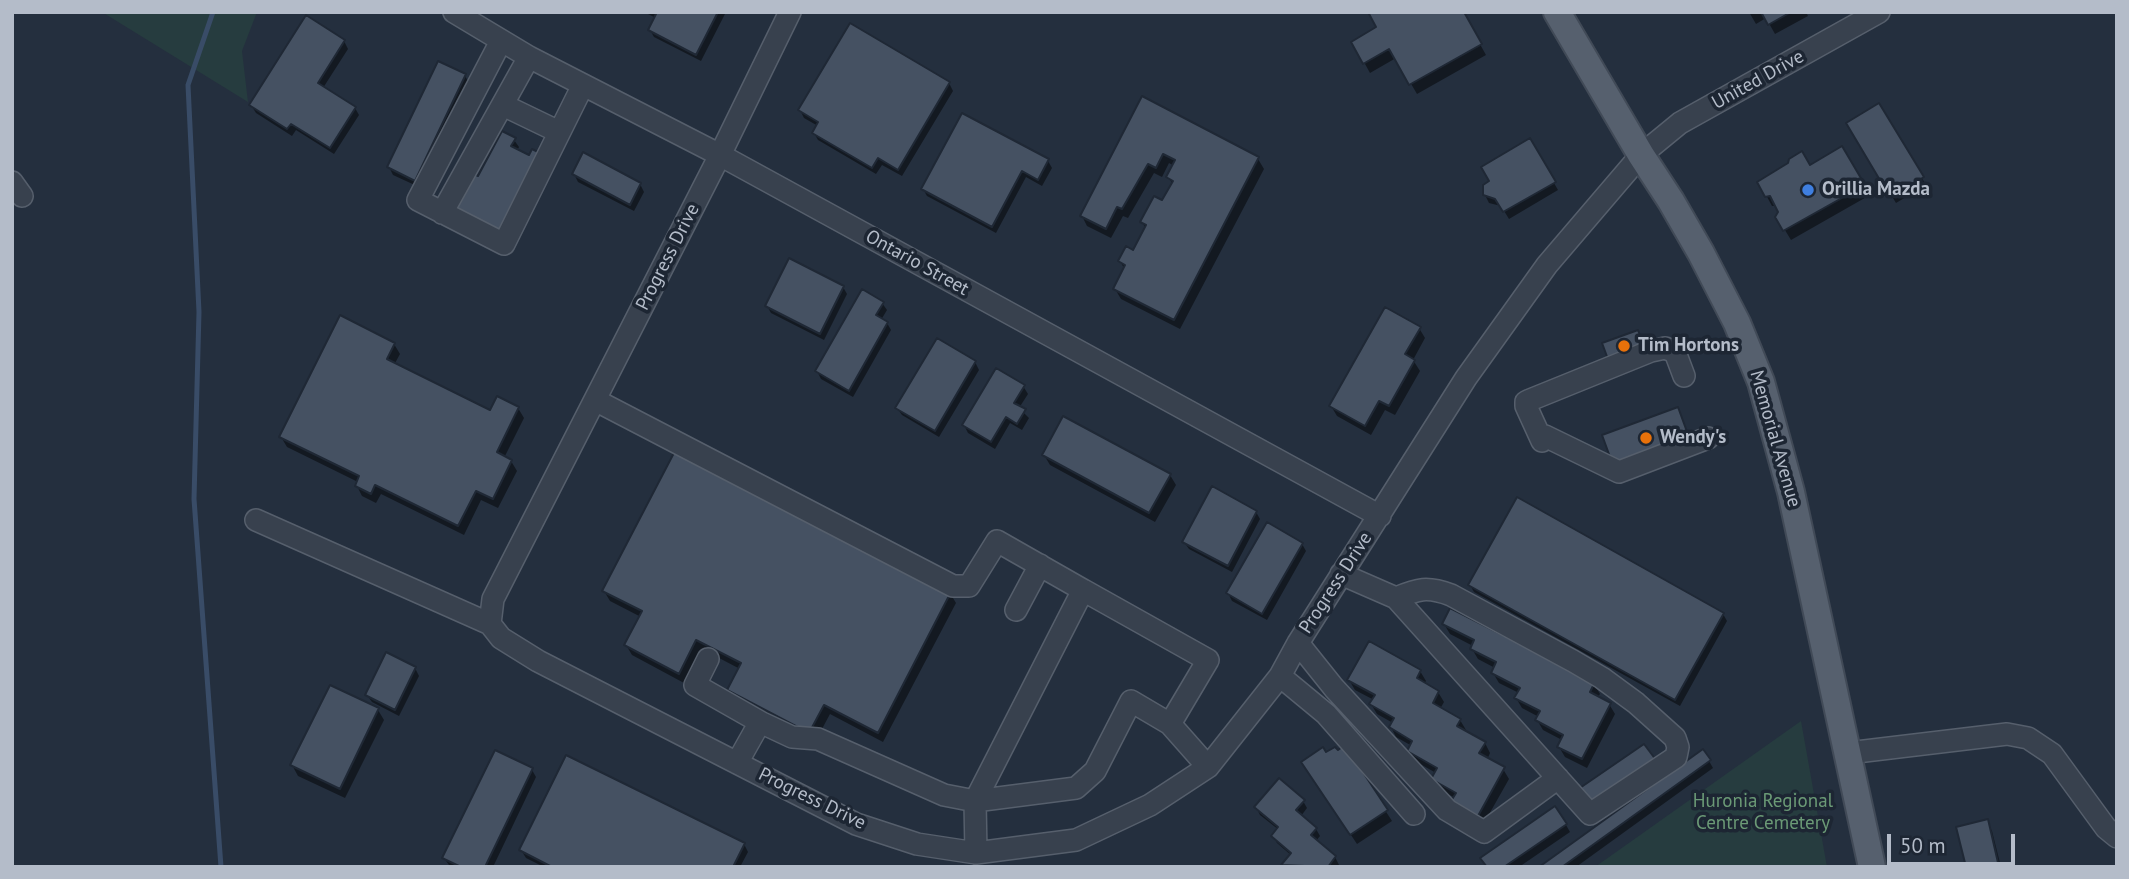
<!DOCTYPE html>
<html>
<head>
<meta charset="utf-8">
<style>
	body { margin:0 }
	#map { position:relative; width:2129px; height:879px; overflow:hidden; background:#242f3e; font-family:"PT Sans",sans-serif }
	canvas { display:block }
	.frame { position:absolute; inset:0; border:14px solid #b4bcc9; pointer-events:none }
	.scale { position:absolute; left:1887px; top:834px; width:128px; height:32px; box-sizing:border-box; border:4px solid #b4bcc9; border-top:0; padding-left:9px; font-size:21px; line-height:24px; white-space:nowrap; color:#b4bcc9; -webkit-text-stroke:5px #1d2633; paint-order:stroke }
</style>
</head>
<body>
<div id="map">
<canvas width="2129" height="879"></canvas>
<div class="frame"></div>
<div class="scale">50 m</div>
</div>
<script>
const ctx = document.querySelector('canvas').getContext('2d');
ctx.lineJoin = 'round';
function fill(path, color) {
  ctx.fillStyle = color;
  ctx.fill(path, 'evenodd');
}
function strokePath(path, color, width, dash) {
  ctx.strokeStyle = color;
  ctx.lineWidth = width;
  ctx.lineCap = dash ? 'butt' : 'round';
  ctx.setLineDash(dash || []);
  ctx.stroke(path);
}
function label(font, color, halo, rows, align = 'center') {
  ctx.font = font + ' "PT Sans",sans-serif';
  ctx.lineWidth = 7;
  ctx.setLineDash([]);
  ctx.textBaseline = 'middle';
  ctx.strokeStyle = halo;
  ctx.fillStyle = color;
  for (const [text, x, y, turn = 0] of rows) {
    ctx.save();
    ctx.translate(x, y);
    ctx.rotate((+turn || 0) * Math.PI / 180);
    ctx.textAlign = isNaN(turn) ? turn : align;
    if (halo) ctx.strokeText(text, 0, 0);
    ctx.fillText(text, 0, 0);
    ctx.restore();
  }
}
fill(new Path2D(`
	M102 12H257L242 51 248 102Z
	M1801 721 1827 867H1595Z`), '#263c3f');
fill(new Path2D(`
	M644 12H726L701 61 654 37 650 30 656 18Z
	M1462 12 1486 55 1417 94 1396 58 1370 73 1353 42Z
	M1749 12H1806L1808 16 1775 34 1766 18 1756 24Z
	M344 41 348 49 323 88 355 108 359 115 334 154 296 130 292 136 256 113 251 105Z
	M465 76 469 83 419 187 393 175 389 167Z
	M949 83 953 91 902 176 882 165 876 174 818 140 814 133 818 126 804 118 800 110Z
	M1143 99 1258 159 1264 169 1180 329 1121 299 1115 289 1125 270 1120 261 1134 252 1146 229 1142 222 1163 202 1173 184 1168 177 1174 166 1169 163 1162 177 1154 173 1128 218 1123 216 1111 238 1087 226 1082 216Z
	M1879 105 1926 185 1896 203 1848 124Z
	M514 140 519 147 517 151 529 157H543L479 179Z
	M1529 140 1558 190 1509 219 1501 206 1489 203 1485 195Z
	M1842 148 1870 195 1791 240 1777 217 1780 212 1777 206H1772L1759 182 1809 168Z
	M1048 161 1052 168 1042 186 1026 177 996 233 927 196 923 189Z
	M574 174 640 184 644 192 634 211 578 182Z
	M843 287 847 294 824 340 771 313 767 306Z
	M882 303 887 310 881 320 887 323 891 330 853 397 821 379 817 371Z
	M1419 328 1425 338 1413 360 1420 371 1395 415 1385 410 1371 435 1337 416 1331 406Z
	M394 344 400 354 394 365 491 412 518 408 524 418 504 458 511 461 517 471 498 508 481 500 464 535 381 494 376 503 362 496 357 486 358 482 287 447 281 437Z
	M975 362 979 370 939 437 902 415 897 408Z
	M1023 386 1028 394 1019 408 1029 418 1022 430 1010 423 995 449 968 433 964 425Z
	M1044 455 1170 475 1176 485 1155 522 1050 465Z
	M1256 512 1260 519 1232 572 1189 549 1184 542Z
	M1302 544 1306 551 1267 620 1232 601 1228 593Z
	M1470 585 1723 614 1727 621 1680 706 1474 592Z
	M604 591 950 593 956 603 883 742 830 714 815 742 735 700 729 690 740 669 702 649 684 683 632 655 626 645 641 617 610 601Z
	M1444 624 1594 684 1600 694 1597 698 1609 704 1615 714 1587 768 1565 757 1559 747 1562 740 1543 730 1537 720 1539 717 1522 708 1516 698 1519 693 1499 683 1493 673 1495 668 1478 659 1472 649 1473 646 1450 634Z
	M415 668 419 676 399 716 372 702 367 695Z
	M1420 671 1426 681 1424 684 1438 692 1444 702 1440 709 1460 720 1466 730 1465 732 1485 743 1490 753 1487 760 1503 769 1509 779 1483 825 1455 798 1439 789 1433 779 1436 773 1415 761 1409 751 1412 746 1396 737 1391 727 1393 723 1377 714 1371 704 1374 700 1355 690 1349 680Z
	M378 710 384 720 345 798 298 776 292 765Z
	M1345 748 1392 821 1357 844 1309 772 1326 755 1337 753Z
	M1709 761 1713 768 1576 867H1542Z
	M532 770 536 777 493 867 449 865 444 858Z
	M1303 801 1307 808 1301 816 1316 829 1320 836 1316 841 1335 857 1339 865 1338 867H1284L1292 856 1277 843 1273 836 1279 830 1260 815 1256 807Z
	M1987 821 1992 831 2001 867H1968Z
	M1566 825 1570 832 1519 867H1488Z
	M744 844 748 852 740 867H544L526 858 521 850Z`), '#0007');
strokePath(new Path2D(`
	M213 12 188 85 199 312 194 499 221 867`), '#394c67', 5);
const building = new Path2D(`
	M652 12H718L696 55 648 30 656 14Z
	M1368 12H1464L1482 44 1409 85 1389 49 1363 64 1351 42 1376 27Z
	M1761 12H1791L1768 25Z
	M306 15 345 40 318 83 356 107 330 148 291 124 287 129 249 105Z
	M850 23 950 82 898 170 878 158 872 168 812 133 818 122 798 110Z
	M438 61 466 74 415 181 387 167Z
	M1142 96 1259 157 1174 320 1113 289 1125 265 1118 261 1126 246 1133 250 1146 225 1140 222 1154 196 1162 200 1173 181 1166 177 1175 160 1163 154 1156 168 1148 164 1122 209 1117 207 1106 229 1080 216Z
	M1879 103 1924 177 1890 197 1846 123Z
	M962 113 1049 159 1038 180 1022 171 992 227 921 189Z
	M502 131 516 138 511 146 529 155 532 149 544 155 502 236 448 207 467 170 478 176Z
	M1530 138 1556 182 1503 212 1495 199 1483 195V185L1489 181 1481 167Z
	M1842 146 1865 185 1783 231 1775 217 1778 212 1770 196 1765 197 1757 182 1788 163 1789 159 1802 151 1810 165Z
	M583 152 641 183 630 205 572 174Z
	M789 258 844 286 820 334 765 306Z
	M862 289 884 302 876 315 888 322 849 391 815 371Z
	M1385 307 1421 327 1405 354 1415 360 1389 406 1379 401 1365 426 1329 406Z
	M340 315 395 343 387 359 490 410 497 396 519 407 497 452 512 460 493 499 476 491 458 526 375 485 371 494 355 486 359 476 279 437Z
	M1638 330 1645 349 1609 362 1602 343Z
	M937 338 976 361 935 431 895 408Z
	M996 368 1025 385 1014 403 1026 409 1017 424 1006 417 991 442 962 425Z
	M1678 407 1690 440 1614 468 1602 435Z
	M1063 416 1171 474 1149 513 1042 455Z
	M676 449 951 592 878 733 824 705 809 733 727 690 741 663 696 640 679 674 624 645 642 611 602 591Z
	M1212 486 1257 511 1228 566 1182 542Z
	M1517 497 1724 613 1675 700 1468 585Z
	M1267 522 1303 543 1262 614 1226 593Z
	M1450 608 1595 682 1590 692 1611 703 1582 759 1557 747 1563 735 1535 720 1540 711 1514 698 1520 688 1491 673 1496 662 1470 649 1474 640 1442 624Z
	M1369 641 1421 670 1417 678 1439 691 1433 703 1461 719 1457 726 1486 742 1479 753 1505 767 1478 816 1451 801 1456 793 1431 779 1437 768 1407 751 1412 741 1389 727 1394 718 1369 704 1375 695 1347 680Z
	M386 652 416 667 395 710 365 695Z
	M330 685 379 708 340 789 290 765Z
	M1644 744 1656 760 1589 807 1577 790Z
	M1345 745 1388 810 1350 835 1301 762 1323 747 1326 752 1335 747 1338 750Z
	M1703 749 1711 760 1562 867H1539Z
	M495 750 533 768 485 867H461L442 858Z
	M566 755 745 843 733 867H552L519 850Z
	M1279 778 1305 800 1296 810 1317 828 1311 835 1336 856 1328 867 1281 865 1291 853 1271 836 1278 827 1254 807Z
	M1555 806 1567 824 1504 867H1487L1480 858Z
	M1988 819 1999 867H1966L1956 827Z`);
fill(building, '#455162');
strokePath(building, '#1f2835', 2);
const minor = new Path2D(`
	M454 12 529 57 720 155 1380 516
	M790 12 720 155 493 599 490 624 501 638 538 661 856 824 917 844 976 853 1076 840 1150 805 1208 767 1280 676 1298 643 1466 378 1547 265 1641 155 1680 123 1879 12
	M501 41 418 200 504 244 583 85
	M503 105 559 132
	M12 182 22 196
	M442 213 529 57
	M595 400 953 586H969L997 541 1083 590
	M1545 436 1619 472 1708 438
	M1542 441 1526 406V402L1530 400 1651 351 1665 348 1675 352 1684 376
	M256 520 490 624
	M1341 574 1396 598 1590 814 1676 757 1678 747 1675 738 1636 703 1602 678 1573 661 1451 595C1427 586 1418 589 1396 598
	M1016 610 1040 565
	M1298 643 1334 688 1447 810 1484 832 1558 778
	M708 659 695 685 760 722
	M1280 676 1326 714 1414 814
	M1170 724 1208 767
	M1848 753 2007 734 2028 738 2052 754 2106 828 2117 837
	M737 763 760 722 792 737 818 739 944 795 975 801 1083 590 1208 660 1170 724 1131 701 1095 771 1076 788 975 801 976 853`);
const major = new Path2D(`
	M1557 12 1641 155 1671 201 1701 253 1737 323 1761 382 1791 492 1872 867`);
strokePath(minor, '#565f6c', 24);
strokePath(major, '#414a57', 30);
strokePath(minor, '#38414e', 21);
strokePath(major, '#56606e', 26);
for (const [x, y, r, color] of [
	[1808,190,7,"#3f7fe0"],
	[1624,346,7,"#e8710a"],
	[1646,438,7,"#e8710a"]
]) {
  const dot = new Path2D();
  dot.arc(x, y, r, 0, 2 * Math.PI);
  ctx.fillStyle = color;
  ctx.fill(dot);
  strokePath(dot, '#1d2633', 2.5);
}
label('19px', '#b4bcc9', '#1d2633', [
	["United Drive",1758,80,-29],
	["Progress Drive",668,257,-63],
	["Ontario Street",917,263,29],
	["Memorial Avenue",1775,439,74],
	["Progress Drive",1336,583,-57],
	["Progress Drive",812,799,26]
]);
label('bold 19px', '#b4bcc9', '#1d2633', [
	["Orillia Mazda",1822,190],
	["Tim Hortons",1638,346],
	["Wendy's",1660,438]
], 'left');
label('19px', '#6b9a76', '#1d2633', [
	["Huronia Regional",1763,802],
	["Centre Cemetery",1763,824]
]);
</script>
</body>
</html>
